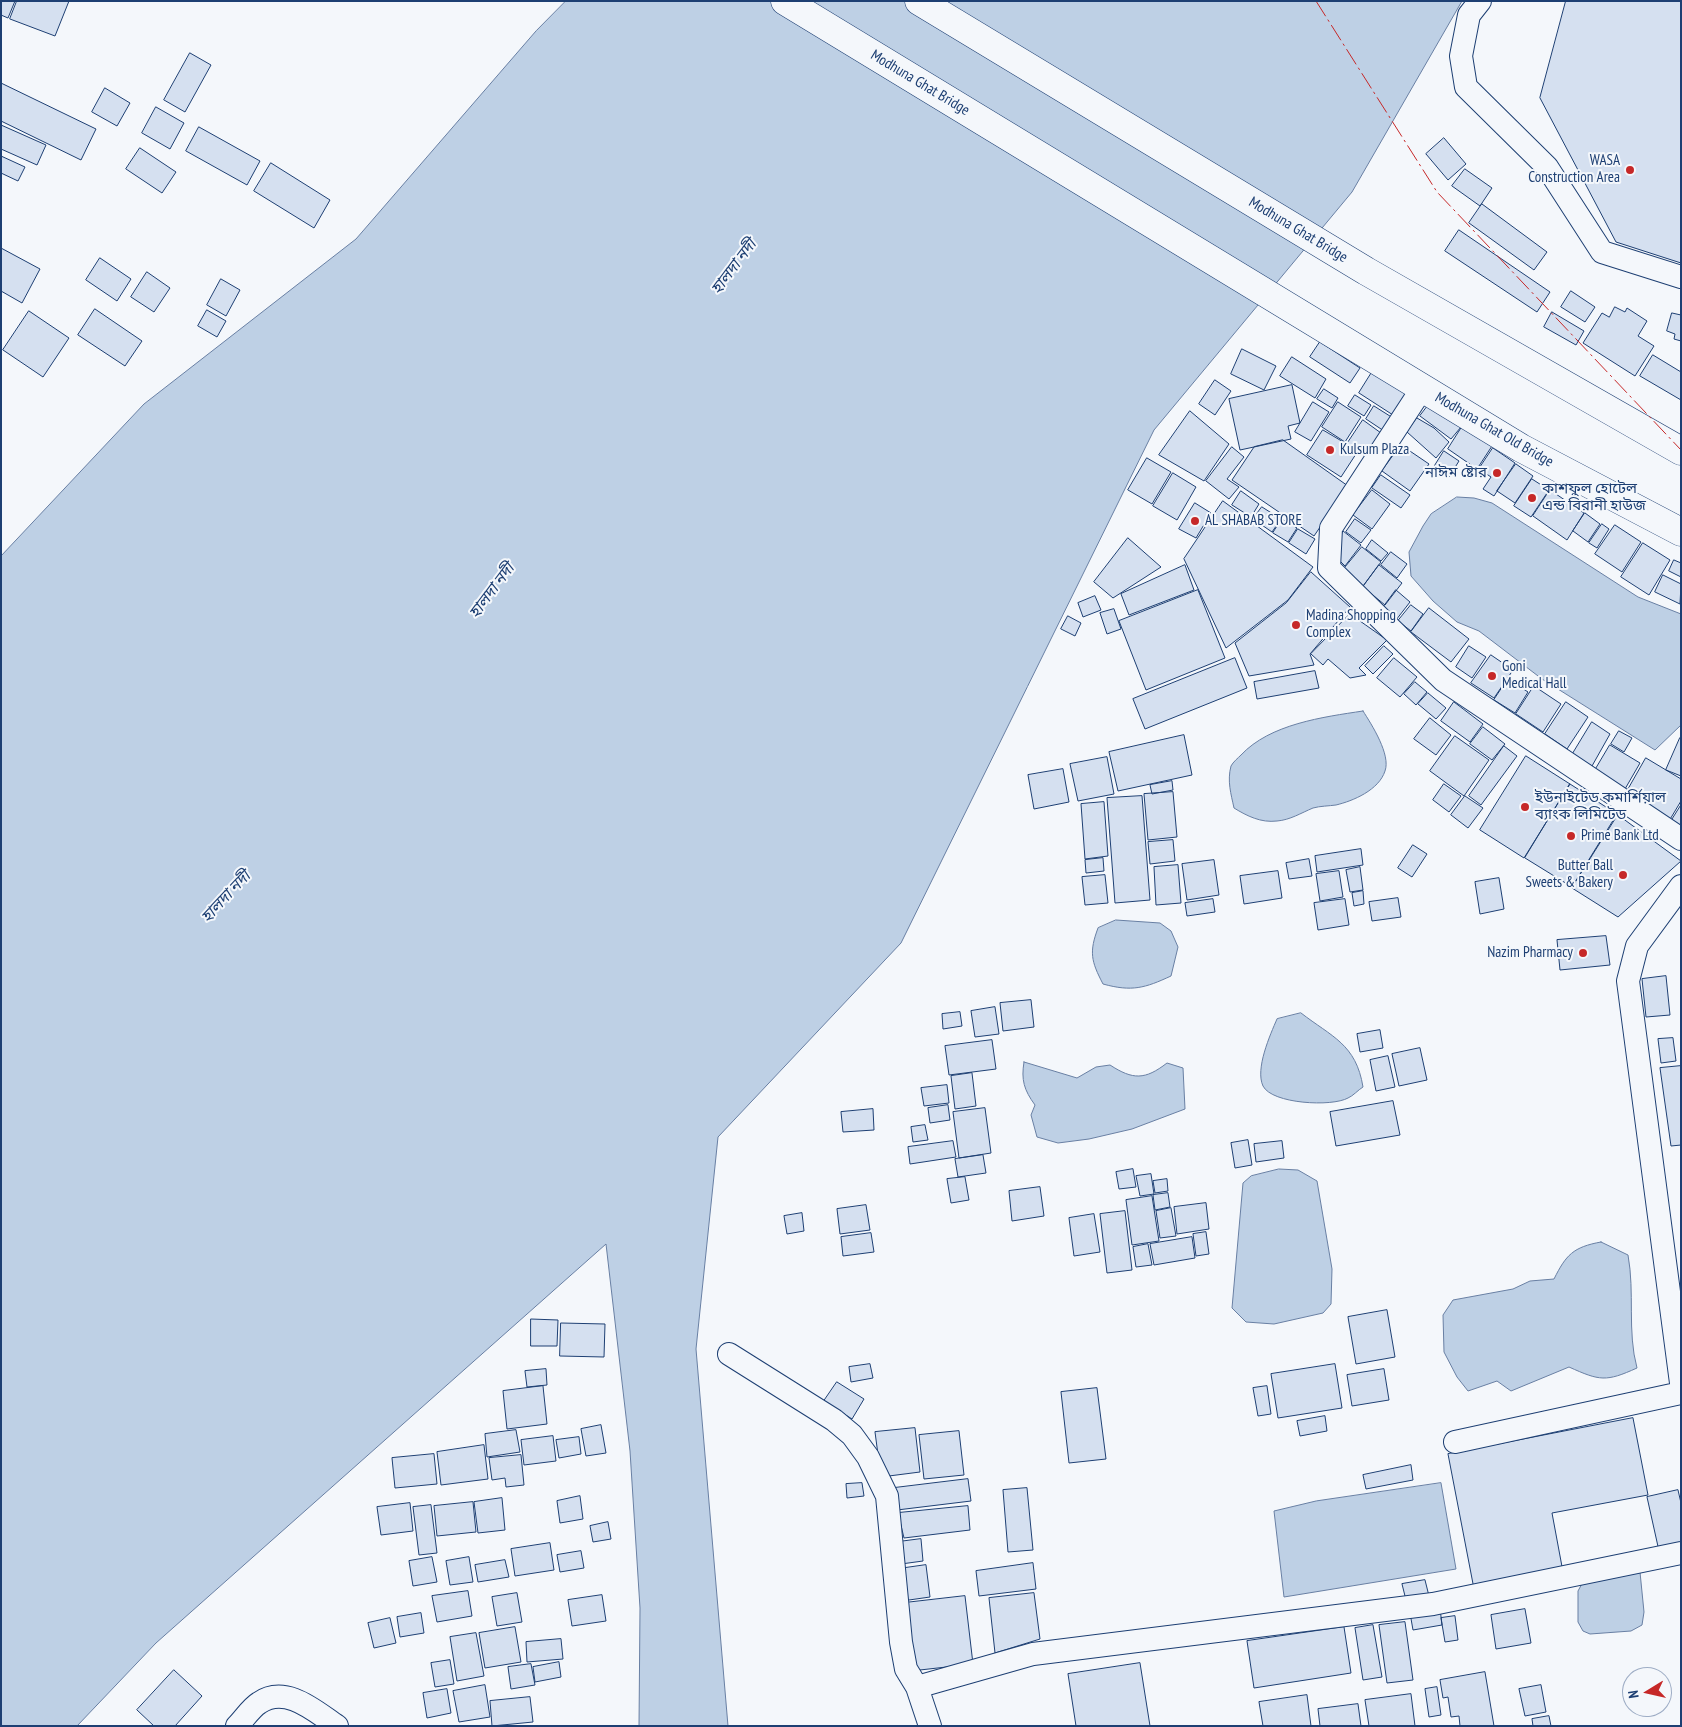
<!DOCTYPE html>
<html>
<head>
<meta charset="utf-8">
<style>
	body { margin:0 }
	#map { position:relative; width:1682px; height:1727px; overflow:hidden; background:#f4f7fb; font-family:"PT Sans Narrow",sans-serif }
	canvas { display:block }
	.frame { position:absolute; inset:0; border:2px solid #1d3f73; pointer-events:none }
	.north { position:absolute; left:1622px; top:1667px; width:50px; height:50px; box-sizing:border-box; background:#f4f7fb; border:1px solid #9eadc5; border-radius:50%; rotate:261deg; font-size:14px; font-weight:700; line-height:20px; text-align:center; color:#1d3f73 }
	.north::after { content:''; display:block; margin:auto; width:18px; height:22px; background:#c62828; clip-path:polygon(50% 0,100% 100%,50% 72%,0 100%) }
</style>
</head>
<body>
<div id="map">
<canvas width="1682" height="1727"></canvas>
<div class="frame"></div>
<div class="north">N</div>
</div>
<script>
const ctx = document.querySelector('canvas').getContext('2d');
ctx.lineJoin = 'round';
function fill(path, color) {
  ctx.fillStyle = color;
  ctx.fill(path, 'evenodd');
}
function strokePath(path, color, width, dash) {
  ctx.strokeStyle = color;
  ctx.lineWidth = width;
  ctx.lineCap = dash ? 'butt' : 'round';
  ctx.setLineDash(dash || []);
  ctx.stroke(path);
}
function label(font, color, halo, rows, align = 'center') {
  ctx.font = font + ' "PT Sans Narrow","Noto Sans Bengali",sans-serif';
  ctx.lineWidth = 4;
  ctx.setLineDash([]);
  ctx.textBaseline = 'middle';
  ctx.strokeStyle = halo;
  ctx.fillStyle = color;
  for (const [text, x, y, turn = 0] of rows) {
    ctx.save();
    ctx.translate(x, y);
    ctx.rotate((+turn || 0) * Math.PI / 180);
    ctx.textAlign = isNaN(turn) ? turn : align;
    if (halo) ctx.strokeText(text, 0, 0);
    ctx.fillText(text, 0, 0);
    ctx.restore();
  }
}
const water = new Path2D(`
	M566 1H1462L1352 192 1154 430 901 943 718 1137 696 1349 728 1726H639L640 1608 630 1451 606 1244 156 1643 77 1726H1V556L144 404 356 239 536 31Z
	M1457 497 1474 498 1492 503 1638 597 1681 614V725L1655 750 1542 679 1479 631 1457 622 1433 601 1411 576 1409 552 1423 526 1431 514Z
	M1363 711C1372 725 1391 755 1385 771 1379 790 1353 801 1336 805 1329 806 1320 806 1313 808 1301 813 1290 820 1277 821 1261 823 1247 816 1234 808 1231 794 1227 781 1231 766 1233 762 1238 758 1241 755 1270 724 1323 717 1363 711Z
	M1116 920 1160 923 1171 931 1178 947 1171 976C1145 988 1132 992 1103 984 1091 961 1089 952 1098 928Z
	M1301 1013C1332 1037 1356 1044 1363 1087 1358 1090 1353 1096 1348 1098 1332 1107 1272 1104 1263 1086 1255 1069 1270 1035 1277 1019Z
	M1024 1062 1077 1078 1096 1067 1110 1065C1133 1080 1145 1080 1167 1063L1183 1068 1185 1109 1132 1129 1089 1139 1058 1143 1037 1137 1031 1115 1035 1105C1024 1090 1021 1080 1024 1062Z
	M1279 1169 1298 1170 1317 1181 1332 1269 1331 1304 1323 1313 1274 1324 1246 1322 1232 1308 1243 1183 1251 1176Z
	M1601 1242 1628 1255C1635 1293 1627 1331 1637 1368 1606 1382 1600 1381 1569 1367L1511 1391 1497 1381 1468 1391 1457 1377 1444 1352 1443 1315 1453 1300 1513 1289 1530 1281 1554 1279C1566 1255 1573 1247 1601 1242Z
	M1441 1483 1456 1569 1284 1597 1274 1511 1316 1501Z
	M1640 1572 1644 1612 1642 1625 1631 1631 1590 1634 1583 1631 1578 1622V1591L1584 1580Z`);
fill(water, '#bed0e5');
strokePath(water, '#687fa3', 1);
const building = new Path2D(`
	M1 1H15L8 18 1 15Z
	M17 1H69L55 36 10 19Z
	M1566 1H1681V263L1616 242 1540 98Z
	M190 53 211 65 185 112 164 100Z
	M1 83 96 129 81 160 1 121Z
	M105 88 130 103 117 126 92 112Z
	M156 107 184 123 170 149 142 133Z
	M1 125 46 145 37 165 1 149Z
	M199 127 260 161 247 185 186 151Z
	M1444 138 1466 164 1448 180 1426 154Z
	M140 148 176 172 162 193 126 169Z
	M1 156 25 167 18 181 1 173Z
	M271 163 330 200 314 228 254 191Z
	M1465 169 1492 188 1480 206 1452 186Z
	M1482 204 1547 252 1534 270 1469 223Z
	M1459 230 1550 292 1537 312 1445 251Z
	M1 248 40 269 22 303 1 291Z
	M100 258 131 279 117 301 86 280Z
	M147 272 170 288 154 312 131 297Z
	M221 279 240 290 226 316 207 305Z
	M1571 291 1595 307 1585 322 1561 307Z
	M1615 307 1625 312 1627 308 1647 321 1638 336 1654 346 1635 376 1583 343 1602 313 1609 317Z
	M95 309 142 341 125 366 78 335Z
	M207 310 226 321 217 337 198 326Z
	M29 311 69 338 43 377 3 350Z
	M1552 312 1584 331 1576 345 1544 327Z
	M1672 313 1681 315V341L1674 339 1675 334 1667 331Z
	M1320 342 1360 368 1350 383 1310 357Z
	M1242 349 1276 366 1264 390 1231 374Z
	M1653 355 1681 372V400L1640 376Z
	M1292 357 1326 379 1315 398 1280 376Z
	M1374 369 1409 391 1393 415 1359 393Z
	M1215 380 1231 391 1215 415 1199 404Z
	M1292 385 1300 423 1288 426 1291 439 1240 450 1229 399Z
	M1324 389 1338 398 1332 408 1317 399Z
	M1355 395 1371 405 1364 416 1348 406Z
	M1313 402 1329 412 1311 441 1295 432Z
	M1338 402 1361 417 1345 442 1322 427Z
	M1430 403 1461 427 1451 439 1420 416Z
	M1374 406 1393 418 1384 431 1366 419Z
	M1190 411 1229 444 1204 481 1159 455Z
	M1417 418 1434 428 1449 442 1436 458 1407 432Z
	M1363 420 1381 433 1365 456 1347 444Z
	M1462 427 1492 446 1477 469 1448 449Z
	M1323 430 1345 443 1343 446 1356 454 1341 477 1307 455Z
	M1283 440 1348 486 1314 536 1232 480 1254 447Z
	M1401 445 1429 464 1410 491 1382 471Z
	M1232 447 1244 457 1227 479 1239 487 1229 499 1206 481Z
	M1493 448 1515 463 1494 496 1483 489 1491 477 1479 469Z
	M1444 451 1459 461 1449 477 1434 467Z
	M1147 458 1171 472 1152 504 1128 490Z
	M1516 464 1533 476 1515 503 1497 491Z
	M1173 473 1196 487 1177 520 1153 506Z
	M1381 475 1410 495 1401 508 1372 488Z
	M1532 479 1549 490 1531 517 1514 506Z
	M1372 490 1390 504 1372 529 1353 515Z
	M1550 490 1584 513 1567 540 1533 516Z
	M1241 491 1259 504 1251 517 1232 505Z
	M1223 501 1313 567 1288 600 1226 648 1184 559Z
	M1195 503 1211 513 1196 538 1179 529Z
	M1262 507 1281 519 1272 532 1253 519Z
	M1585 513 1600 524 1588 542 1573 531Z
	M1282 519 1297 528 1288 542 1273 533Z
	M1355 519 1371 530 1361 543 1346 532Z
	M1602 524 1609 529 1597 548 1589 543Z
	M1615 525 1641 542 1622 572 1595 554Z
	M1298 529 1315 539 1306 554 1289 543Z
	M1343 531 1361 545 1345 566 1336 557 1339 541Z
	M1128 538 1161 567 1113 598 1094 582Z
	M1372 540 1388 553 1381 561 1366 549Z
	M1643 543 1670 560 1649 595 1621 577Z
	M1362 547 1381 562 1363 586 1343 570Z
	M1391 552 1407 564 1397 578 1381 565Z
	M1674 560 1681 563V577L1669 571Z
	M1185 565 1194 590 1129 615 1121 594Z
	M1379 565 1402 583 1385 605 1363 587Z
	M1311 572 1350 607 1310 654 1314 665 1249 676 1235 643 1286 603Z
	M1663 575 1681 584 1680 604 1655 592Z
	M1198 590 1225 658 1146 690 1119 621Z
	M1396 590 1410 602 1396 620 1382 609Z
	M1095 596 1101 610 1083 617 1078 603Z
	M1411 605 1423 614 1411 631 1398 621Z
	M1429 608 1469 639 1451 662 1411 632Z
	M1114 609 1121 629 1107 634 1100 613Z
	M1350 614 1387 640 1359 668 1366 675 1350 678 1328 659 1323 665 1311 654Z
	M1068 616 1081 623 1075 636 1061 629Z
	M1384 646 1393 654 1373 674 1365 666Z
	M1469 646 1486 657 1472 678 1456 667Z
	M1491 655 1513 670 1494 698 1471 683Z
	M1235 658 1247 688 1145 729 1133 699Z
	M1394 658 1417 677 1400 697 1377 678Z
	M1315 671 1319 688 1257 699 1254 682Z
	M1508 679 1528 692 1515 713 1494 700Z
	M1415 682 1427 692 1416 705 1404 694Z
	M1534 686 1561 704 1543 732 1516 714Z
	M1428 693 1446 708 1436 719 1418 704Z
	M1454 702 1483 724 1470 742 1441 721Z
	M1566 702 1588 717 1567 749 1545 734Z
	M1430 718 1451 735 1436 755 1414 739Z
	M1592 722 1610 734 1592 766 1572 755Z
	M1483 727 1505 744 1492 760 1470 744Z
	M1619 731 1632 738 1624 752 1611 744Z
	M1184 735 1192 775 1118 791 1109 752Z
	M1455 736 1489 760 1464 796 1430 771Z
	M1680 738 1681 739V776L1666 770Z
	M1610 745 1640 763 1625 789 1594 772Z
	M1504 746 1517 756 1481 805 1469 796Z
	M1526 756 1570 784 1524 858 1480 830Z
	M1107 757 1114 794 1078 801 1070 764Z
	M1646 758 1681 779V801L1669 821 1625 795Z
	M1063 769 1069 802 1034 809 1028 775Z
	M1172 781 1173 790 1152 794 1150 785Z
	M1444 784 1461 796 1449 812 1433 800Z
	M1570 784 1617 814 1572 887 1525 858Z
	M1173 792 1177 837 1148 840 1144 794Z
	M1142 796 1150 900 1115 903 1107 798Z
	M1465 796 1483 808 1468 828 1451 815Z
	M1104 802 1108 856 1085 859 1081 804Z
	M1681 805V829L1670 823Z
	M1618 815 1681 861 1618 917 1572 888Z
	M1173 840 1175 861 1150 864 1148 842Z
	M1413 845 1427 854 1412 877 1398 868Z
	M1361 849 1363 865 1317 872 1315 856Z
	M1103 858 1104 871 1086 873 1085 860Z
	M1309 859 1312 876 1289 879 1286 863Z
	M1214 860 1219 895 1187 900 1182 864Z
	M1178 865 1181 903 1156 905 1154 867Z
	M1360 867 1363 890 1350 892 1346 870Z
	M1278 871 1282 898 1244 904 1240 876Z
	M1339 871 1343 897 1320 901 1316 874Z
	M1105 875 1108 903 1085 905 1082 877Z
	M1499 878 1504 909 1480 914 1475 882Z
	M1363 891 1364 904 1354 906 1352 893Z
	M1398 898 1401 917 1372 921 1369 902Z
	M1213 899 1215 912 1187 916 1185 903Z
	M1345 899 1349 925 1318 930 1314 903Z
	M1606 936 1610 965 1560 970 1557 940Z
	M1666 976 1670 1015 1646 1017 1642 979Z
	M1031 1000 1034 1027 1003 1031 1000 1003Z
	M995 1007 999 1034 975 1037 971 1011Z
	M960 1012 962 1026 943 1029 942 1014Z
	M1380 1030 1383 1048 1360 1052 1357 1034Z
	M1673 1038 1676 1061 1661 1063 1658 1039Z
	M992 1040 996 1069 949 1075 945 1046Z
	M1420 1048 1427 1080 1399 1086 1392 1054Z
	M1388 1056 1395 1087 1376 1091 1370 1060Z
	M1681 1066V1145L1671 1146 1660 1068Z
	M972 1073 976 1106 955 1109 951 1076Z
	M947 1085 949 1103 924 1106 921 1088Z
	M1393 1101 1400 1135 1336 1146 1330 1112Z
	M948 1105 950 1120 930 1123 928 1108Z
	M985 1108 991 1153 959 1158 953 1112Z
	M873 1109 874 1130 843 1132 841 1112Z
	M925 1125 928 1140 913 1142 911 1127Z
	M1248 1140 1252 1165 1235 1168 1231 1143Z
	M953 1141 956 1157 910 1164 908 1147Z
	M1282 1141 1284 1158 1256 1162 1254 1144Z
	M983 1155 986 1173 958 1177 955 1159Z
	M1133 1169 1136 1187 1119 1189 1116 1172Z
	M1151 1174 1154 1194 1140 1196 1136 1176Z
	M965 1177 969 1200 951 1203 947 1179Z
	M1167 1179 1168 1191 1155 1193 1153 1181Z
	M1040 1187 1044 1216 1012 1221 1009 1191Z
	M1168 1193 1170 1207 1155 1210 1153 1195Z
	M1152 1196 1159 1241 1132 1245 1126 1200Z
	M1206 1203 1209 1229 1177 1234 1174 1207Z
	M866 1205 870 1230 840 1234 837 1209Z
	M1171 1208 1176 1236 1160 1238 1156 1211Z
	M1125 1211 1132 1270 1107 1273 1100 1214Z
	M802 1213 804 1231 787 1234 784 1216Z
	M1094 1214 1100 1252 1074 1256 1069 1218Z
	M1206 1232 1209 1254 1196 1256 1193 1234Z
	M871 1233 874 1252 843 1256 841 1237Z
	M1192 1237 1195 1258 1154 1265 1150 1244Z
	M1148 1244 1152 1265 1136 1267 1133 1247Z
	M1387 1310 1395 1357 1356 1364 1348 1317Z
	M531 1319 558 1320 557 1346H531Z
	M561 1323 605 1324 604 1357 560 1356Z
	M870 1364 873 1378 851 1382 849 1367Z
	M1335 1364 1342 1408 1278 1418 1271 1374Z
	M546 1369 547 1385 527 1387 525 1371Z
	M1384 1369 1389 1400 1352 1406 1347 1375Z
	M837 1382 864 1399 852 1419 824 1401Z
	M543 1386 547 1424 507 1429 503 1391Z
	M1267 1386 1271 1414 1258 1416 1253 1388Z
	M1097 1388 1106 1459 1069 1463 1061 1392Z
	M1325 1416 1327 1431 1300 1436 1297 1421Z
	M1633 1418 1648 1495 1552 1513 1563 1572 1474 1589 1448 1454Z
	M601 1425 606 1453 586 1456 581 1429Z
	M915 1428 920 1472 881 1477 875 1432Z
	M516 1430 520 1452 487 1457 485 1434Z
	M959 1431 964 1475 924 1479 919 1435Z
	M553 1436 556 1461 524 1465 521 1440Z
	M579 1437 581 1454 559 1458 556 1440Z
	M484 1445 488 1479 441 1485 437 1452Z
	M434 1454 437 1484 395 1488 392 1458Z
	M521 1455 524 1485 506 1487 505 1478 492 1480 489 1458Z
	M1411 1465 1413 1480 1366 1489 1363 1475Z
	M968 1479 971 1501 897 1510 894 1488Z
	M862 1483 864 1496 847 1498 846 1484Z
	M1027 1488 1033 1550 1008 1552 1003 1490Z
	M1678 1490 1681 1503V1546L1659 1551 1647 1497Z
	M580 1496 583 1519 560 1523 557 1501Z
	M502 1498 505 1530 478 1533 474 1502Z
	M473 1502 476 1532 437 1536 434 1506Z
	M410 1503 413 1531 381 1535 377 1507Z
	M431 1505 437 1553 419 1555 413 1507Z
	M968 1506 970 1530 904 1538 898 1513Z
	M608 1522 611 1539 593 1542 590 1526Z
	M921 1539 923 1561 901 1564 898 1542Z
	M550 1543 554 1570 515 1576 511 1549Z
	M581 1551 584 1568 560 1572 557 1555Z
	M432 1557 437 1582 413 1586 409 1561Z
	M469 1557 473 1582 450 1585 446 1561Z
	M505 1560 509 1577 478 1582 475 1565Z
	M1033 1563 1036 1589 979 1596 976 1571Z
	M926 1565 930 1597 902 1601 898 1569Z
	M1425 1580 1429 1596 1406 1600 1402 1584Z
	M468 1591 472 1616 437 1622 432 1596Z
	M517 1593 522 1622 497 1626 492 1597Z
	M1034 1593 1040 1639 995 1653 989 1598Z
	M602 1595 606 1621 572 1626 568 1600Z
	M965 1596 973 1664 911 1671 904 1603Z
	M1440 1608 1442 1625 1413 1630 1410 1613Z
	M1525 1609 1531 1643 1496 1649 1491 1615Z
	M421 1613 424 1633 400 1637 397 1617Z
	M1455 1616 1458 1640 1445 1642 1441 1618Z
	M390 1618 396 1643 374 1648 368 1623Z
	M1405 1622 1413 1680 1387 1683 1379 1625Z
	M1373 1625 1382 1677 1363 1680 1355 1628Z
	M515 1627 521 1662 485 1668 479 1633Z
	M1344 1627 1351 1673 1254 1688 1247 1641Z
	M476 1633 484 1676 457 1681 450 1637Z
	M561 1639 563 1659 527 1662 526 1642Z
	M450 1660 454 1684 435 1687 431 1663Z
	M559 1662 561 1677 535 1682 533 1667Z
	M1140 1663 1150 1726H1076L1068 1674Z
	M531 1664 535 1685 511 1689 508 1667Z
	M174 1670 202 1696 175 1726H154L137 1710Z
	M1485 1672 1494 1726H1460L1459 1716 1451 1717 1448 1697 1443 1698 1440 1680Z
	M485 1685 490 1717 459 1722 453 1691Z
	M1541 1685 1546 1712 1525 1716 1519 1689Z
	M1437 1687 1441 1715 1429 1717 1425 1689Z
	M447 1689 451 1713 427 1718 423 1693Z
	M1411 1694 1415 1726H1369L1365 1700Z
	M1307 1695 1311 1726H1263L1259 1702Z
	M530 1697 533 1722 492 1726 490 1701Z
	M1358 1704 1361 1726H1320L1318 1709Z
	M1549 1716 1551 1726H1533L1532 1719Z`);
fill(building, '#d5e0f0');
strokePath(building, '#1d3f73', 1);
const street = new Path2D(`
	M1480 1 1469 15 1461 56 1466 87 1547 167 1602 252 1681 277
	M1423 387 1331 528 1329 568 1443 680 1681 839
	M1681 886 1637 946 1628 981 1681 1383
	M729 1354 834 1420 852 1435 868 1457 887 1496 901 1642 906 1669 917 1687
	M1455 1442 1681 1393
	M237 1726C244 1719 251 1708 259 1703 286 1684 316 1712 337 1726
	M930 1726 917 1687 1033 1654 1433 1604 1681 1553`);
const primary = new Path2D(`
	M785 1 1521 448 1681 532
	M919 1 1366 271 1681 451`);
strokePath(street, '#1d3f73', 24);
strokePath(primary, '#1d3f73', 29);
strokePath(street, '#f4f7fb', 22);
strokePath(primary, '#f4f7fb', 28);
strokePath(new Path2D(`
	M1316 1 1437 192 1681 450`), '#c62828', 1, [18, 4, 2.5, 4]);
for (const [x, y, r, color] of [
	[1630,170,5,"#c62828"],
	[1330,450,5,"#c62828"],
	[1497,473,5,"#c62828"],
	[1532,498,5,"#c62828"],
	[1195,521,5,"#c62828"],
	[1296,625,5,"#c62828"],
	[1492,676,5,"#c62828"],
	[1525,807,5,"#c62828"],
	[1571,836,5,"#c62828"],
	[1623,875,5,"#c62828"],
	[1583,953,5,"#c62828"]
]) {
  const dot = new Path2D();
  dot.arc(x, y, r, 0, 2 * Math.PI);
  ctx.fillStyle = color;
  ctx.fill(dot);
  strokePath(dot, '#f4f7fb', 2);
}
label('15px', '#1d3f73', '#f4f7fb', [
	["Modhuna Ghat Bridge",920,83,31],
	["Modhuna Ghat Bridge",1298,230,31],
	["Modhuna Ghat Old Bridge",1494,430,30]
]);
label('15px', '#1d3f73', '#f4f7fb', [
	["WASA",1620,161,"right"],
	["Construction Area",1620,178,"right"],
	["Kulsum Plaza",1340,450],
	["নাঈম ষ্টোর",1487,473,"right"],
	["কাশফুল হোটেল",1542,489],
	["এন্ড বিরানী হাউজ",1542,506],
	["AL SHABAB STORE",1205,521],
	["Madina Shopping",1306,616],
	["Complex",1306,633],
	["Goni",1502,667],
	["Medical Hall",1502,684],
	["ইউনাইটেড কমার্শিয়াল",1535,798],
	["ব্যাংক লিমিটেড",1535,815],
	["Prime Bank Ltd",1581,836],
	["Butter Ball",1613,866,"right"],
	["Sweets & Bakery",1613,883,"right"],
	["Nazim Pharmacy",1573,953,"right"]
], 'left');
label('italic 16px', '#1d3f73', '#f4f7fb', [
	["হালদা নদী",734,267,-53],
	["হালদা নদী",492,591,-53],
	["হালদা নদী",226,897,-47]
]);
</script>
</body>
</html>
